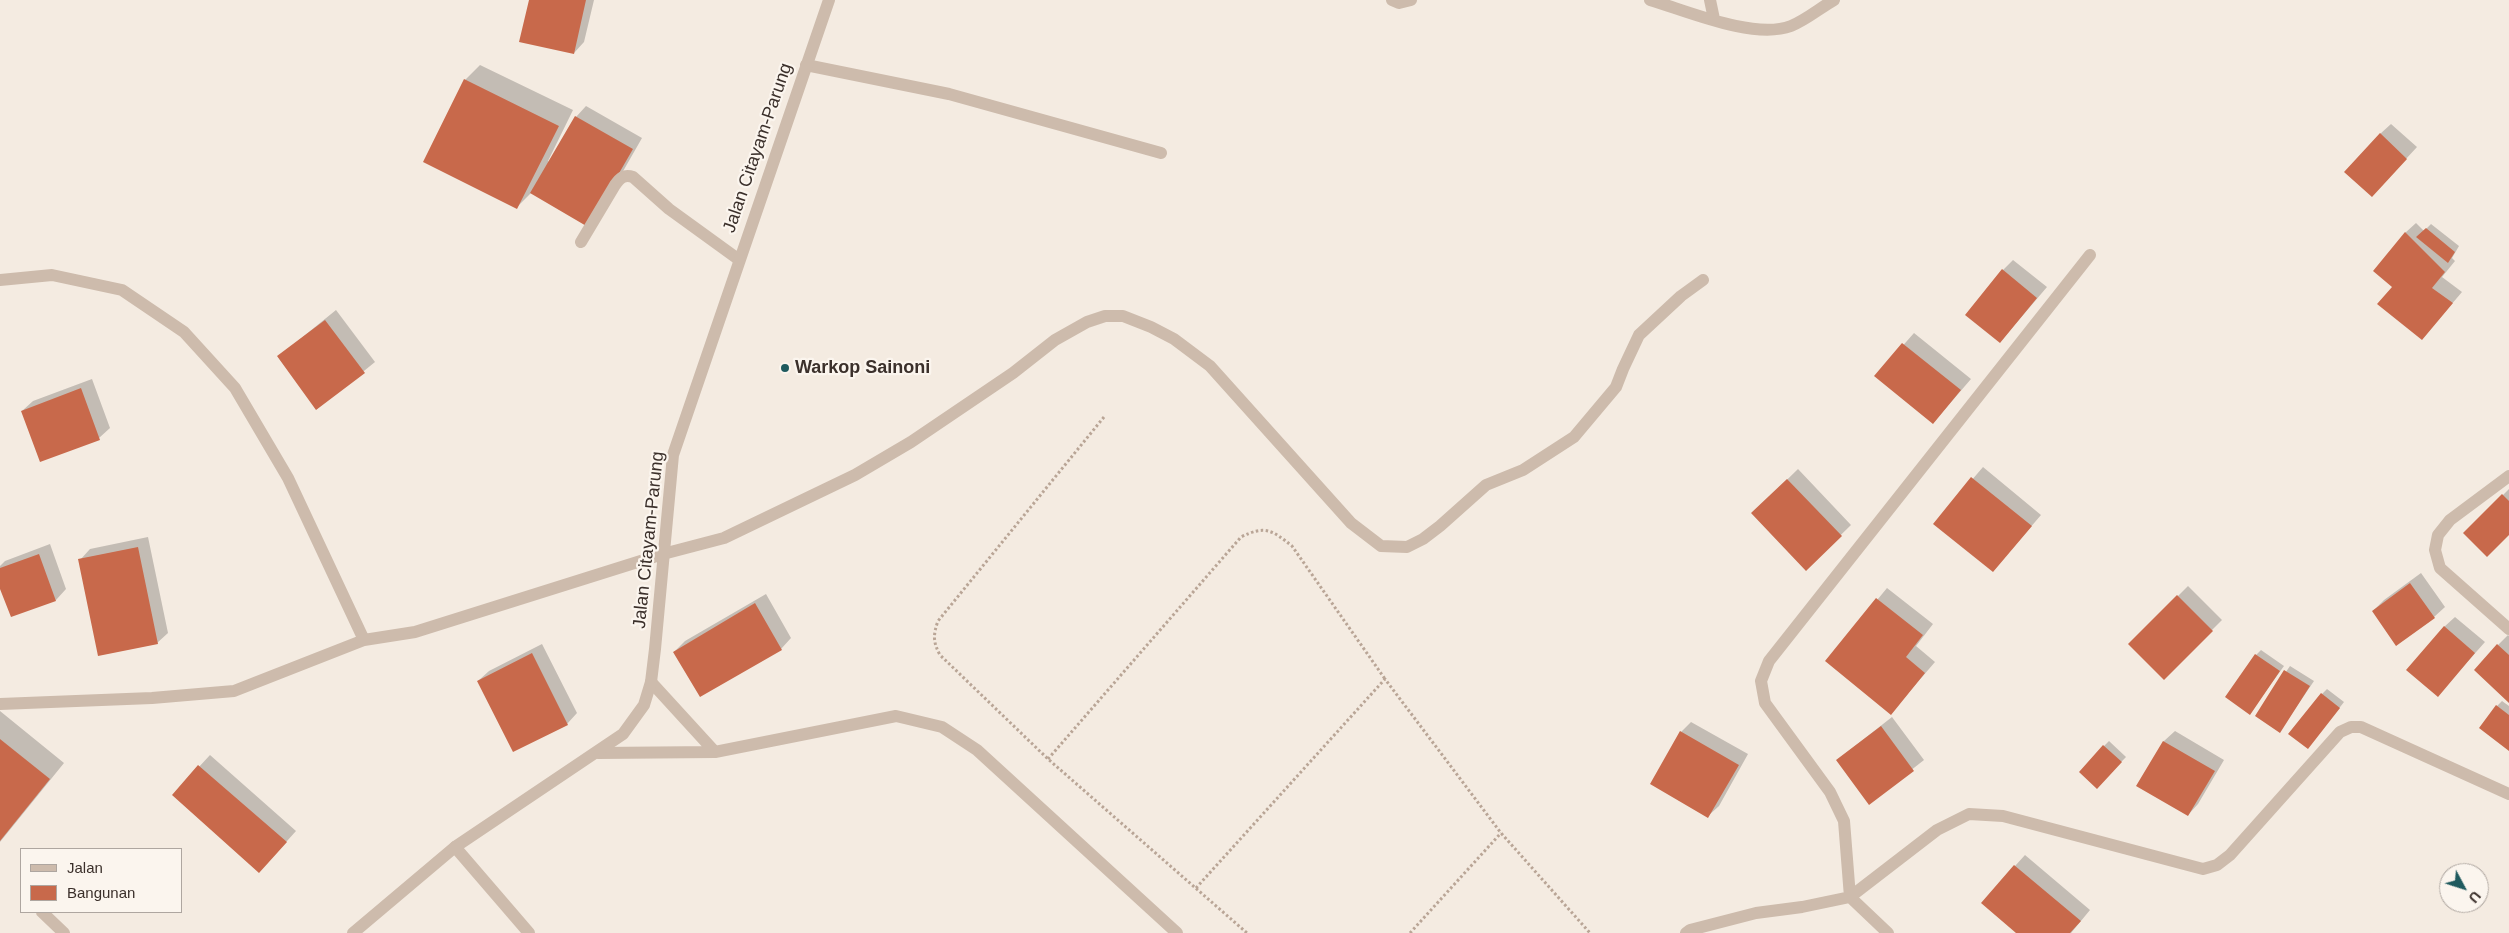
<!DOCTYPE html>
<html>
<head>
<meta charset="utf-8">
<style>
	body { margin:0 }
	#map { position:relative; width:2509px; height:933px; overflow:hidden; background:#f4ebe1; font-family:Arial,sans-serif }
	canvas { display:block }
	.legend { position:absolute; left:20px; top:848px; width:162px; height:65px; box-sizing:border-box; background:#fbf5ee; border:1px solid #aea6a0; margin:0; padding:6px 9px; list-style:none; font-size:15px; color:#3b302b }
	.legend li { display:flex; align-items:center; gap:10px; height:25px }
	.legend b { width:25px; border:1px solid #aea6a0 }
	.north { position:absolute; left:2439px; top:863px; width:50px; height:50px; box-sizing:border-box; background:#fbf5ee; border:1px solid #aea6a0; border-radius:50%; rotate:130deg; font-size:14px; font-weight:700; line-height:20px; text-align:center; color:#3b302b }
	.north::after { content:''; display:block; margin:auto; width:18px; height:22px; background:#1f5a5e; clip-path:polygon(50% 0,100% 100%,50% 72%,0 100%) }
</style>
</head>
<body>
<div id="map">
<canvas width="2509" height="933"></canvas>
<ul class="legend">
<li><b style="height:6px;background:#cdbbac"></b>Jalan</li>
<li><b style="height:14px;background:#c8694b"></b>Bangunan</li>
</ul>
<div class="north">U</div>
</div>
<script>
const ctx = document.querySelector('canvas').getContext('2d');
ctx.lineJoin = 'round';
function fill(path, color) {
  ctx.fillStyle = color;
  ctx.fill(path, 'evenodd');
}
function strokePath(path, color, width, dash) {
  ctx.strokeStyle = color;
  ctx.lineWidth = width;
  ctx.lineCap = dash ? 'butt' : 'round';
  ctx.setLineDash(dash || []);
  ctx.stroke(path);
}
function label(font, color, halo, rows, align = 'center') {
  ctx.font = font + ' Arial,sans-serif';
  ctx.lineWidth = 4.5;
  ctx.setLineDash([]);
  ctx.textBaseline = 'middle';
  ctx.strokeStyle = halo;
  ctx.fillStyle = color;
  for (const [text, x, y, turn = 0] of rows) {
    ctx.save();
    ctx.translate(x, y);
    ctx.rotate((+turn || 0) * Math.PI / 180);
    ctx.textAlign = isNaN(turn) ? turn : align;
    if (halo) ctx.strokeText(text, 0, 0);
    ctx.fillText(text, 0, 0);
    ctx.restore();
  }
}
fill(new Path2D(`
	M530 0H594L584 42 574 53Z
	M480 65 573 110 548 161 549 162 576 117 586 106 642 138 598 215 531 193 517 207 465 80Z
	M2391 124 2417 147 2382 185 2380 134Z
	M2416 223 2424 231 2431 224 2459 246 2452 258 2455 261 2442 277 2462 292 2422 339 2393 287 2405 233Z
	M2013 260 2047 287 2000 342 2003 270Z
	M336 310 375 362 317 409 278 357Z
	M1914 333 1971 379 1933 423 1876 376Z
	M92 379 110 428 99 438 22 411 33 401Z
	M1983 467 2041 515 1993 571 1935 523Z
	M1798 469 1851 525 1806 569 1753 513Z
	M2509 489V533H2465Z
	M148 537 168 633 157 643 80 560 90 549Z
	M50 544 66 589 56 600 0 586V566L5 561Z
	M2421 573 2445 607 2434 617 2373 611 2384 600Z
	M2188 586 2222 620 2164 678 2130 644Z
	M1887 588 1933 624 1916 646 1935 662 1891 713 1827 661Z
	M766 594 791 638 781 649 674 652 685 641Z
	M2455 617 2485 642 2438 695 2444 627Z
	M2508 635 2509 636V701L2498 645Z
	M542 644 577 713 567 724 478 681 489 671Z
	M2261 650 2284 666 2250 713 2256 655Z
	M2290 666 2314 681 2280 731 2256 716Z
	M2327 689 2344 702 2312 743 2322 694Z
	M2502 701 2509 706V750L2497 706Z
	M0 711 64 763 0 842Z
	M1892 717 1924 760 1869 803 1837 760Z
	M1691 722 1748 754 1719 806 1708 816 1681 732Z
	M2175 731 2224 760 2198 804 2188 815 2138 785 2164 741Z
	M2109 741 2126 757 2097 787 2104 746Z
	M210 755 296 831 270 860 173 795Z
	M2025 855 2090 910 2071 933H2018L2015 866Z`), '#0003');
fill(new Path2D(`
	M529 0H586L574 54 519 42Z
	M464 79 559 126 517 209 423 162Z
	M575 116 633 149 588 227 530 193Z
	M2380 133 2407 159 2372 197 2344 172Z
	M2426 228 2455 252 2448 263 2416 237Z
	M2405 232 2445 272 2432 288 2453 303 2422 340 2377 304 2392 287 2373 271Z
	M2002 269 2037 298 2000 343 1965 315Z
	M325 320 365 373 316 410 277 356Z
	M1902 343 1961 390 1933 424 1874 376Z
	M81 388 100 440 40 462 21 411Z
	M1971 477 2032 526 1993 572 1933 524Z
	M1787 479 1842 536 1806 571 1751 513Z
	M2502 494 2509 501V535L2487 557 2463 533Z
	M138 547 158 644 98 656 78 559Z
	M39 554 56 601 11 617 0 589V568Z
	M2410 583 2435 618 2396 646 2372 611Z
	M2177 595 2213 631 2164 680 2128 644Z
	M1876 598 1923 635 1906 657 1925 673 1891 715 1825 661Z
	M755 603 782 650 700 697 673 652Z
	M2444 626 2475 653 2438 697 2406 670Z
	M2497 644 2509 655V703L2474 670Z
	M532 653 568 725 513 752 477 681Z
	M2255 654 2280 671 2250 715 2225 697Z
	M2284 670 2310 686 2280 733 2255 716Z
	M2321 693 2340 708 2308 749 2288 734Z
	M2496 705 2509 715V751L2479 728Z
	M1881 726 1914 771 1869 805 1836 760Z
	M1680 731 1739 765 1708 818 1650 784Z
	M0 739 50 779 0 841Z
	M2163 741 2215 771 2188 816 2136 786Z
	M2103 745 2122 762 2097 789 2079 772Z
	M198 765 287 842 259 873 172 795Z
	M2014 865 2081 921 2070 933H2016L1981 903Z`), '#c8694b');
strokePath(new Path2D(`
	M1104 417 938 621C933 635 933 642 940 655L1048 759 1247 933
	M1048 759 1241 537C1265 525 1272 530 1292 546L1385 679
	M1196 888 1385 679 1501 833 1590 933
	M1410 933 1501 833`), '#b9a596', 3, [2.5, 2.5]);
strokePath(new Path2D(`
	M42 912 64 933`), '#cdbbac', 12);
strokePath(new Path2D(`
	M1392 0 1399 3 1411 0
	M1650 0C1687 11 1754 40 1791 26 1806 20 1820 8 1834 0
	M1710 0 1714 19
	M806 65 949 94 1161 153
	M581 242 615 185C620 178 624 174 633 177L669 209 738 259
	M0 280 52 275 122 290 184 332 235 388 288 478 364 640 415 632 663 554 724 538 855 475 911 442 1013 373 1055 340 1087 322 1105 316H1123L1151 327 1174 339 1210 366 1351 523 1381 546 1407 547 1423 539 1440 526 1486 485 1523 470 1574 437 1616 387 1623 369 1639 335 1681 296 1703 280
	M2509 476 2450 520 2438 535 2435 550 2440 568 2509 629
	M651 682 715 752
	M0 704 152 698 234 691 364 640
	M598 753 715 752 896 716 942 727 977 750 1177 933
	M455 847 529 933
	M1850 897 1844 821 1830 792 1765 703 1761 681 1769 661 2090 255
	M1850 897 1937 830 1969 814 2003 816 2203 869 2217 865 2230 855 2340 732 2351 727H2361L2509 794
	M1686 933 1690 930 1756 913 1802 907 1850 897 1888 933`), '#cdbbac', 12);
strokePath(new Path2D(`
	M353 933 455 847 623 734 644 705 651 682 655 649 673 455 829 0`), '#cdbbac', 12);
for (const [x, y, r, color] of [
	[785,368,5,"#1f5a5e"]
]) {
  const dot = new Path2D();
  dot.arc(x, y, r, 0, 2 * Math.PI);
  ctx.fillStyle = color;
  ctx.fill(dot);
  strokePath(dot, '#fbf5ee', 2);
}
label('18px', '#3b302b', '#fbf5ee', [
	["Jalan Citayam-Parung",758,148,-71],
	["Jalan Citayam-Parung",649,540,-84]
]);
label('bold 18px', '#3b302b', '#fbf5ee', [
	["Warkop Sainoni",795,368]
], 'left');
</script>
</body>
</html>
